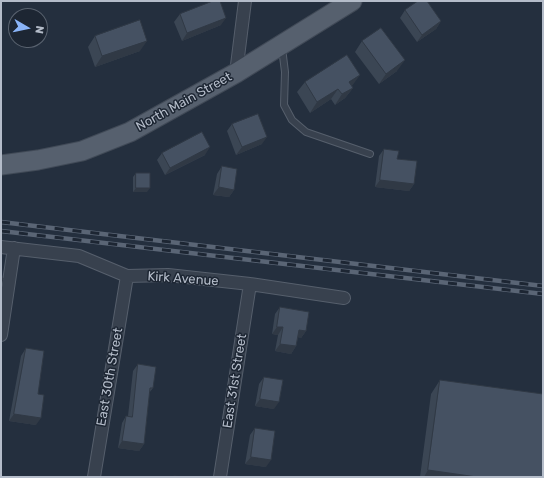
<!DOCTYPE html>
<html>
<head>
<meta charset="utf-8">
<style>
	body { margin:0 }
	#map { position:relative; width:544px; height:478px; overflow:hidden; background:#242f3e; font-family:Rubik,sans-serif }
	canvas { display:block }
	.frame { position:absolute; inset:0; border:2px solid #b4bcc9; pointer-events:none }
	.north { position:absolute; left:8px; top:8px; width:40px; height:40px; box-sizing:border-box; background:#1d2633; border:1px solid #59626f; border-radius:50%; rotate:99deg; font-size:11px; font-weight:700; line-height:16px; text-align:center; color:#b4bcc9 }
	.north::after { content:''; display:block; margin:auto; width:14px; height:18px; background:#8ab4f8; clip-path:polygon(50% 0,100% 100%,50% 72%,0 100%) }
</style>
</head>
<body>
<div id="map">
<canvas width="544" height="478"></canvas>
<div class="frame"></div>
<div class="north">N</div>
</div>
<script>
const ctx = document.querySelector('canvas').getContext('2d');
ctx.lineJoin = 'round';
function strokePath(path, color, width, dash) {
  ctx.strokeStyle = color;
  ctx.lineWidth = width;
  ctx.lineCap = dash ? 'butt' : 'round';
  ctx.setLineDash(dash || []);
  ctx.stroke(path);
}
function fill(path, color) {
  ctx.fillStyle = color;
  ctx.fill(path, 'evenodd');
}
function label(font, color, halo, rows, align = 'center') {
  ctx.font = font + ' Rubik,sans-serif';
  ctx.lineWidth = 3;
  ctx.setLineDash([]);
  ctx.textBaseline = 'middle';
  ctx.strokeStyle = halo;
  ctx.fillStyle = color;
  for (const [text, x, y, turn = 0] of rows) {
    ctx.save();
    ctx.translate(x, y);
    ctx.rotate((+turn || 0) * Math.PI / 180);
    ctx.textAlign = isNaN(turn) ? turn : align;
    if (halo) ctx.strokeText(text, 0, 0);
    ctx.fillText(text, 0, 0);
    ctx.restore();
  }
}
const service = new Path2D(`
	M282 48 285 72 284 105 292 120 306 132 370 154`);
const minor = new Path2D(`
	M236 73 245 1
	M1 247 79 256 127 276 168 275 250 284 344 298
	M1 335 14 248
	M94 477 127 276
	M220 477 250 284`);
const primary = new Path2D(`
	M1 165 38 160 82 151 130 132 236 73 352 1`);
strokePath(service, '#565f6c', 8);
strokePath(minor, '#565f6c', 14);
strokePath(primary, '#414a57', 21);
strokePath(service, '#38414e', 6);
strokePath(minor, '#38414e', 12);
strokePath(primary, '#56606e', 19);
const rail = new Path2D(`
	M1 222 543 286
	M1 231 543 294`);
strokePath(rail, '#5a6575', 4.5);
strokePath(rail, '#1d2633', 3, [9]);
fill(new Path2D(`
	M405 10 441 21 436 29 417 42 400 18Z
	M180 14 221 25 182 41 174 22Z
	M95 36 140 51 95 67 88 47Z
	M362 41 397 71 379 84 355 52Z
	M305 82 352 86 353 88 345 98 335 105 331 99 310 113 297 92Z
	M232 124 262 144 236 155 227 131Z
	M384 149 397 159 414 184 409 191 375 187 379 156Z
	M162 153 205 155 165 175 157 160Z
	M222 166 234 190 229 197 213 195 217 174Z
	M136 173 147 192H133V177Z
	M280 307 306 331 301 338 298 337 296 346 291 354 275 351 278 335 272 334 275 314Z
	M26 348 38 394 36 425 9 421 21 356Z
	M138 364 153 388 149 393 144 444 139 451 118 448 122 423 126 416H128L133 371Z
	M264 377 274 409 255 406 259 384Z
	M440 380 543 477H420L431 394Z
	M255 428 266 467 245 464 250 435Z`), '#3b4654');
fill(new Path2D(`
	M226 18 221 25 182 41 187 33Z
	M441 21 436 29 417 42 422 35Z
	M147 41 140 51 95 67 102 56Z
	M405 60 397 71 379 84 386 74Z
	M360 75 352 86 342 93 349 82Z
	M353 88 345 98 335 105 342 94Z
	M338 89 331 99 310 113 317 102Z
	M267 137 262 144 236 155 242 147Z
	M210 147 205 155 165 175 170 168Z
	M380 180 414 184 409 191 375 187Z
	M219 187 234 190 229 197 213 195Z
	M136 188H150L147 192H133Z
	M277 327H283L278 335 272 334Z
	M299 330 306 331 301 338 294 337Z
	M280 344 296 346 291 354 275 351Z
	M260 399 279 402 274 409 255 406Z
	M14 414 41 418 36 425 9 421Z
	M122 441 144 444 139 451 118 448Z
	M251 457 271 460 266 467 245 464Z
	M428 470 477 477H424Z`), '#303945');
const building = new Path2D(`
	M213 1H220L226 18 187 33 180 14Z
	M418 1H427L441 21 422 35 405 10Z
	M140 20 147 41 102 56 95 36Z
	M381 28 405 60 386 74 362 41Z
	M347 55 360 75 349 82 353 88 342 94 338 89 317 102 305 82Z
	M258 114 267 137 242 147 232 124Z
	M202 132 210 147 170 168 162 153Z
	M384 149 399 151 397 159 417 161 414 184 380 180Z
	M222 166 237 169 234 190 219 187Z
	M136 173H150V188H136Z
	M1 278H3L1 287Z
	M280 307 309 312 306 331 299 330 296 346 280 344 283 327H277Z
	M26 348 44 351 38 394 44 395 41 418 14 414Z
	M138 364 156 367 153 388H150L144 444 122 441 126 416 132 417Z
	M264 377 283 380 279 402 260 399Z
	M440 380 543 394V477H477L428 470Z
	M255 428 275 431 271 460 251 457Z
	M174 476 183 477H174Z`);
fill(building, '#455162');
strokePath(building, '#303945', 1);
label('13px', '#b4bcc9', '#1d2633', [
	["North Main Street",184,102,-29],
	["Kirk Avenue",183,279,4],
	["East 30th Street",110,377,-80],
	["East 31st Street",235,381,-81]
]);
</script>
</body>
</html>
